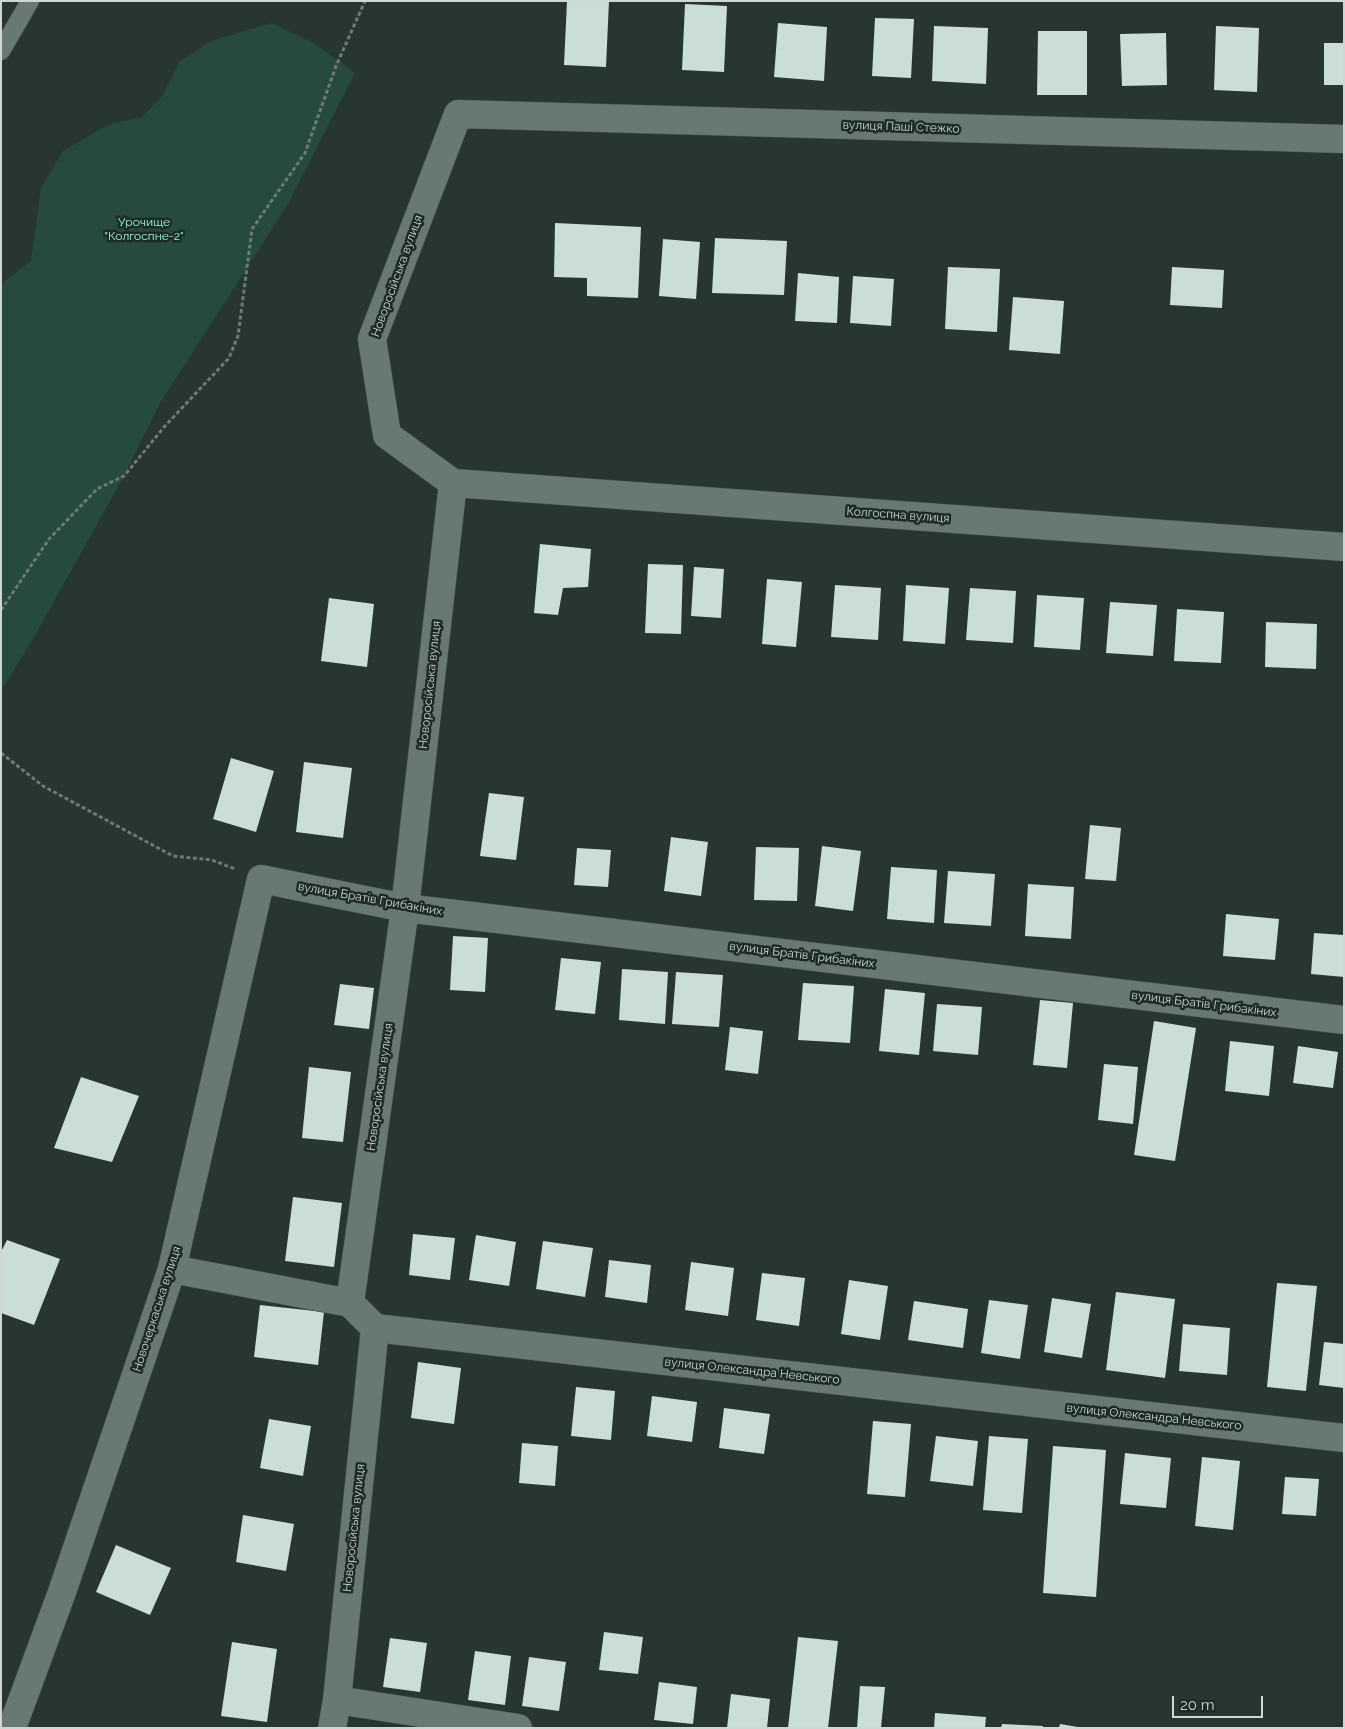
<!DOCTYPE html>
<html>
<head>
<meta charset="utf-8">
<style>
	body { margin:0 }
	#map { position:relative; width:1345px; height:1729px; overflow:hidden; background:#273631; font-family:Raleway,sans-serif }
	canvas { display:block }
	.frame { position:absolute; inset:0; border:2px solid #ced7d4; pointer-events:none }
	.scale { position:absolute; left:1172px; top:1696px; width:91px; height:22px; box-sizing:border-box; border:2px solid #ced7d4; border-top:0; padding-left:6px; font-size:15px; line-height:18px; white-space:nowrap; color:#ced7d4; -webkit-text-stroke:4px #1d2b27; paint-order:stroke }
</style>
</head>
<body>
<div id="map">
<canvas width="1345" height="1729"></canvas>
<div class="frame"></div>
<div class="scale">20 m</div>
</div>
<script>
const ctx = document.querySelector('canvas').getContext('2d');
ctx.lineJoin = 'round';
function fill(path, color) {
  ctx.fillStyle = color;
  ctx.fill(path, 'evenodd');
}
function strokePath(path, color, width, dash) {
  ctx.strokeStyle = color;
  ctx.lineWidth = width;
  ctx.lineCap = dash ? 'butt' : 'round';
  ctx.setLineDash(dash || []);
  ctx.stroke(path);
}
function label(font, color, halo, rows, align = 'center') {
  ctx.font = font + ' Raleway,sans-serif';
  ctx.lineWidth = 5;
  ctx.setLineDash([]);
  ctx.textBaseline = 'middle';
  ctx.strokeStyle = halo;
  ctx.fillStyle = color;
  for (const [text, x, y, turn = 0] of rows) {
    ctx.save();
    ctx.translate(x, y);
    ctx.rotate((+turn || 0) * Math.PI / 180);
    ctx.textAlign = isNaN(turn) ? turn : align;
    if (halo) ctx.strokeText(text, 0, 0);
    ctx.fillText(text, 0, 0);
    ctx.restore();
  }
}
fill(new Path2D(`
	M272 23 315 44 355 73 288 204 160 403 124 476 34 637 1 691V284L31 261 41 188 63 151 110 124 142 117 163 95 179 62 211 41Z`), '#264a40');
fill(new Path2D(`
	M567 1H609L606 67 564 65Z
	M685 4 727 6 724 72 682 70Z
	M875 18 914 19 911 78 872 76Z
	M778 23 827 27 824 81 774 77Z
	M934 26 988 28 986 84 932 81Z
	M1216 26 1259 28 1257 92 1214 90Z
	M1038 31H1087V95H1037Z
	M1166 33 1167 85 1122 86 1120 34Z
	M1324 43H1344V85H1324Z
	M555 223 641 227 638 298 587 296V278L554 277Z
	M715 238 787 241 784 295 712 293Z
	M663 239 700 242 696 299 659 296Z
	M948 267 1000 269 997 332 945 329Z
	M1172 267 1224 270 1222 308 1170 305Z
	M798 273 839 277 837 323 795 321Z
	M853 276 894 279 891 326 850 323Z
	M1013 297 1064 301 1060 354 1009 350Z
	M540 544 591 549 588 587 563 588 558 615 534 613Z
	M648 564 683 565 681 634 645 633Z
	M694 567 724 569 721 618 691 616Z
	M767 579 802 582 796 647 762 644Z
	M835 585 881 588 878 640 831 637Z
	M906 585 949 588 945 644 903 641Z
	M970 588 1016 591 1013 643 966 640Z
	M1037 595 1084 598 1080 650 1034 647Z
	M329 598 374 604 367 667 321 661Z
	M1110 602 1157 605 1153 656 1106 653Z
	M1177 609 1224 612 1221 663 1174 661Z
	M1266 622 1317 624 1316 669 1265 667Z
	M231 758 274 771 256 832 213 819Z
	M304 762 352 768 343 838 296 832Z
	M489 793 524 797 516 860 480 856Z
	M1090 825 1121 828 1116 881 1085 879Z
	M671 837 708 842 701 896 664 891Z
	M822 846 861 851 853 911 815 906Z
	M756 847 799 848 797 901 754 900Z
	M577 848 611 850 608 887 574 885Z
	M891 867 937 870 934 923 887 919Z
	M948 871 995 874 991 926 944 923Z
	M1028 884 1074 887 1071 939 1025 936Z
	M1226 914 1279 919 1275 960 1223 956Z
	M1314 933 1344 935V977L1311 974Z
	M453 936 488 938 485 992 450 990Z
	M561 958 601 962 595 1014 555 1010Z
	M622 969 668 972 665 1024 619 1020Z
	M676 972 723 975 719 1027 672 1024Z
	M803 983 854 986 850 1043 798 1040Z
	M340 984 374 988 369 1029 334 1025Z
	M885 989 925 993 919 1055 879 1051Z
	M1040 1000 1073 1003 1067 1068 1033 1065Z
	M937 1004 982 1007 978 1055 933 1051Z
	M1154 1021 1196 1028 1175 1161 1134 1155Z
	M730 1027 763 1031 758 1074 725 1070Z
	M1230 1041 1274 1046 1269 1096 1225 1091Z
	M1298 1046 1338 1052 1333 1088 1293 1083Z
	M1104 1064 1138 1067 1133 1124 1098 1120Z
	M309 1067 351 1072 343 1142 302 1138Z
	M81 1077 139 1096 112 1162 54 1148Z
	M293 1197 342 1203 334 1267 285 1261Z
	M413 1234 455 1238 450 1280 409 1275Z
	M476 1235 516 1242 509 1286 469 1280Z
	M7 1240 60 1259 34 1325 1 1313V1252Z
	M543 1241 593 1248 585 1297 536 1289Z
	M609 1260 651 1265 647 1303 605 1297Z
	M691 1262 734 1268 728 1316 685 1310Z
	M762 1273 805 1278 799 1326 756 1320Z
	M849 1280 888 1286 880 1340 841 1334Z
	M1277 1283 1317 1286 1306 1391 1267 1387Z
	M1116 1292 1175 1299 1165 1378 1106 1370Z
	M1052 1298 1091 1304 1082 1358 1044 1352Z
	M989 1300 1028 1305 1020 1359 981 1353Z
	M914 1301 968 1309 963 1348 908 1340Z
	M260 1305 324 1312 318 1365 254 1357Z
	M1183 1324 1230 1328 1227 1375 1179 1371Z
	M1324 1342 1344 1344V1388L1319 1385Z
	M418 1362 461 1368 454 1424 411 1418Z
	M576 1387 615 1391 611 1440 571 1436Z
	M652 1396 697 1402 692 1442 647 1436Z
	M724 1408 770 1414 764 1454 719 1448Z
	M269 1419 311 1426 303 1476 260 1468Z
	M873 1421 911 1424 905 1497 867 1494Z
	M936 1436 978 1441 973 1486 930 1481Z
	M989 1436 1028 1439 1022 1513 983 1510Z
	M522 1443 558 1446 555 1486 519 1483Z
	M1053 1446 1106 1450 1096 1597 1043 1593Z
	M1125 1453 1171 1458 1166 1508 1120 1504Z
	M1202 1457 1240 1461 1233 1530 1195 1526Z
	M1285 1477 1319 1479 1316 1516 1282 1514Z
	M243 1515 294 1524 286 1571 236 1562Z
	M116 1545 171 1568 150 1615 96 1592Z
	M604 1632 643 1637 638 1674 599 1670Z
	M798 1637 838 1641 828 1728H788Z
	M390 1638 427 1643 420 1692 383 1687Z
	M232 1642 277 1649 267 1722 221 1716Z
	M475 1651 511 1656 505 1705 468 1700Z
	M529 1657 566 1662 559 1711 522 1706Z
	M659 1682 697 1687 693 1724 654 1720Z
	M860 1686 885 1687 881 1728H857Z
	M731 1694 770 1699 767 1728H727Z
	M935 1713 986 1717 985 1728H934Z
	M1002 1724 1043 1726V1728H1001Z
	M1060 1724 1078 1727V1728H1059Z`), '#caddd7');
const lane = new Path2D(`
	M1 51 30 1`);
const street = new Path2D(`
	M453 483 1344 547
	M172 1269 350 1303 375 1328 1344 1438
	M350 1303 405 908 453 483 387 435 372 339 458 114 1344 139
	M337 1700 518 1728
	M12 1728 62 1592 172 1269 261 879 405 908 1344 1020
	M332 1728 337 1700 375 1328`);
strokePath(lane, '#44514d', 19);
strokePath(street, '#44514d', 29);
strokePath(new Path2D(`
	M1 610 49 539 97 489 124 476 165 426 229 358 238 336 252 229 305 153 336 66 365 1
	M1 753 43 786 173 856 212 860 235 869`), '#6e7a76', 3, [4, 2.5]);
strokePath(lane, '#687873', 18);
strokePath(street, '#687873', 28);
label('12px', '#ced7d4', '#1d2b27', [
	["вулиця Паші Стежко",901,127,2],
	["Новоросійська вулиця",397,276,-70],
	["Колгоспна вулиця",898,515,4],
	["Новоросійська вулиця",430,685,-84],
	["вулиця Братів Грибакіних",370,899,10],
	["вулиця Братів Грибакіних",802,955,7],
	["вулиця Братів Грибакіних",1204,1004,7],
	["Новоросійська вулиця",380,1087,-82],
	["Новочеркаська вулиця",157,1309,-72],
	["вулиця Олександра Невського",752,1371,6],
	["вулиця Олександра Невського",1154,1417,6],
	["Новоросійська вулиця",354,1528,-84]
]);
label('12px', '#a0f5dd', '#1d2b27', [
	["Урочище",144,222],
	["\"Колгоспне-2\"",144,236]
]);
</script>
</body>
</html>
